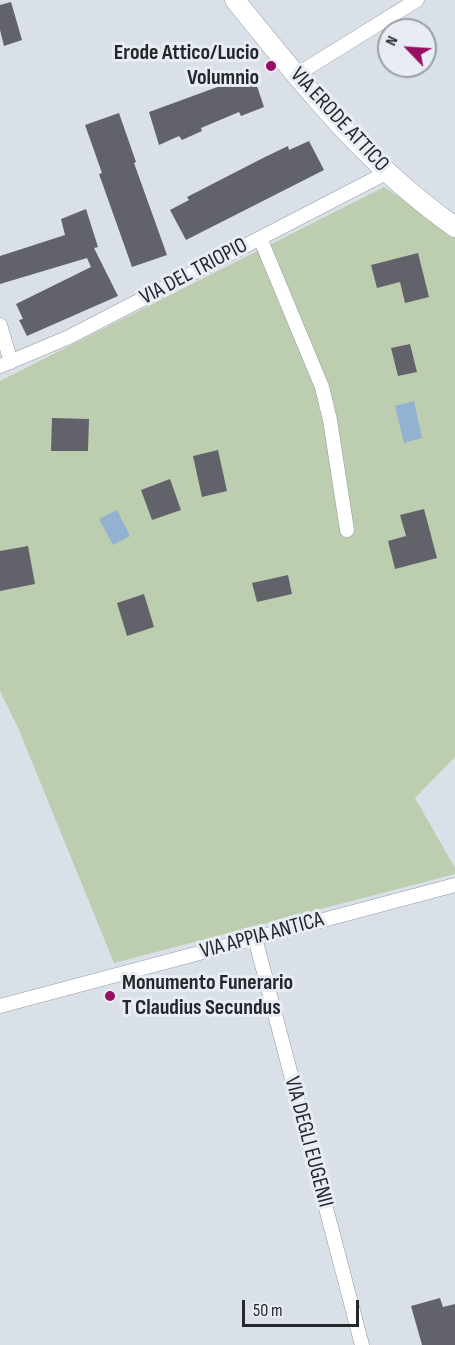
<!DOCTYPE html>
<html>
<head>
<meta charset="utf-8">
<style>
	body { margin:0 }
	#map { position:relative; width:455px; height:1345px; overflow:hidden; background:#dae0e8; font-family:"Sofia Sans Condensed",sans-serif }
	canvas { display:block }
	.north { position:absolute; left:377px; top:18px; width:60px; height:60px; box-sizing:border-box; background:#e8edf5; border:2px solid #9a9ea4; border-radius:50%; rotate:295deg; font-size:16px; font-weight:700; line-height:24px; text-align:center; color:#25272a }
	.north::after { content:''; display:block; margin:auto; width:21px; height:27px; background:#980f62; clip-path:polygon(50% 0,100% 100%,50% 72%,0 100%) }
	.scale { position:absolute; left:242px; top:1300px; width:117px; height:27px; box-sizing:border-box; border:3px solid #25272a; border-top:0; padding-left:8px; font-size:18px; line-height:21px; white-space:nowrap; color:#25272a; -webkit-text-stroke:4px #e8edf5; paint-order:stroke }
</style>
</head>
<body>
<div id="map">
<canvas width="455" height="1345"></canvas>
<div class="north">N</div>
<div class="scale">50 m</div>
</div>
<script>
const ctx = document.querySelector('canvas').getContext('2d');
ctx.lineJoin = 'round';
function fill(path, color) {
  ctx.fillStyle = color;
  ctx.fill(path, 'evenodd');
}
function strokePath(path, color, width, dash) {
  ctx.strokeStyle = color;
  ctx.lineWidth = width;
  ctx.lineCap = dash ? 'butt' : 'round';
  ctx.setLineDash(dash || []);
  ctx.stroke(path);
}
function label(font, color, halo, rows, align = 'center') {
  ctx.font = font + ' "Sofia Sans Condensed",sans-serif';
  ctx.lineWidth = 6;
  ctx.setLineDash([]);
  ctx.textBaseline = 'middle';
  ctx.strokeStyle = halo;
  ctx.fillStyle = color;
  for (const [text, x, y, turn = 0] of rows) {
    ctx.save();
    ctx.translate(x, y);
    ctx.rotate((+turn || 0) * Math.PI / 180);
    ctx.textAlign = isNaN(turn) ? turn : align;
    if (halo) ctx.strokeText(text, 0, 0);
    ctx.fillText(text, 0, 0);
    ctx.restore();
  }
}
fill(new Path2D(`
	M384 187 455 234V757L415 798 455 868V874L114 963 19 730 0 691V381Z`), '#bdceb0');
fill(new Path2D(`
	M414 401 422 438 404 443 395 406Z
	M117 510 130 536 113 545 99 519Z`), '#93b1d1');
fill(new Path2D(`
	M11 2 22 40 4 46 0 30V5Z
	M253 74 264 107 241 116 239 112 201 128 202 131 182 140 179 136 159 145 149 112Z
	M119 113 136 162 134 163 167 255 132 267 99 174 102 173 85 125Z
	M309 141 324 170 186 240 170 210 189 200 187 197 265 157 288 146 289 150Z
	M86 209 98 247 94 248 118 296 27 336 19 320 23 319 16 304 91 267 87 258 0 284V256L65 235 61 219Z
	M418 253 429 297 405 303 400 282 377 288 371 265Z
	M410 344 417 372 398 376 391 348Z
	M52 418 89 419 88 451H51Z
	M218 450 227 491 202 497 193 456Z
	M170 479 181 510 152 520 141 490Z
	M424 509 437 558 395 569 388 541 406 536 400 515Z
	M28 546 35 584 0 591V551Z
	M288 575 292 594 257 602 252 583Z
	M144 594 154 627 127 636 117 603Z
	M440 1298 443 1307 455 1304V1345H422L411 1306Z`), '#62636a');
const minor = new Path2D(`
	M296 75 417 0
	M260 238 322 387 330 420 347 530
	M0 325 11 362
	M0 366 69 337 386 173
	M255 938 362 1345
	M0 1006 455 885`);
const secondary = new Path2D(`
	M235 0C303 85 366 164 455 227`);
strokePath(minor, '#949aa1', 15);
strokePath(secondary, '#949aa1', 21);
strokePath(minor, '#fff', 14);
strokePath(secondary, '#fff', 20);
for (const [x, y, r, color] of [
	[271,66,6,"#980f62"],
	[110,996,6,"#980f62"]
]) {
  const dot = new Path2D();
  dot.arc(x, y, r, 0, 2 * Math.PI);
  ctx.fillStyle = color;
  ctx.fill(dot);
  strokePath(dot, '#e8edf5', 2);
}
label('bold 22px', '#25272a', '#e8edf5', [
	["Erode Attico/Lucio",259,53],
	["Volumnio",259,78],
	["Monumento Funerario",122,983,"left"],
	["T Claudius Secundus",122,1008,"left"]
], 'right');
label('22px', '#25272a', '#e8edf5', [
	["VIA ERODE ATTICO",339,120,47],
	["VIA DEL TRIOPIO",194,272,-28],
	["VIA APPIA ANTICA",262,936,-15],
	["VIA DEGLI EUGENII",308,1142,75]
]);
</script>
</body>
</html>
